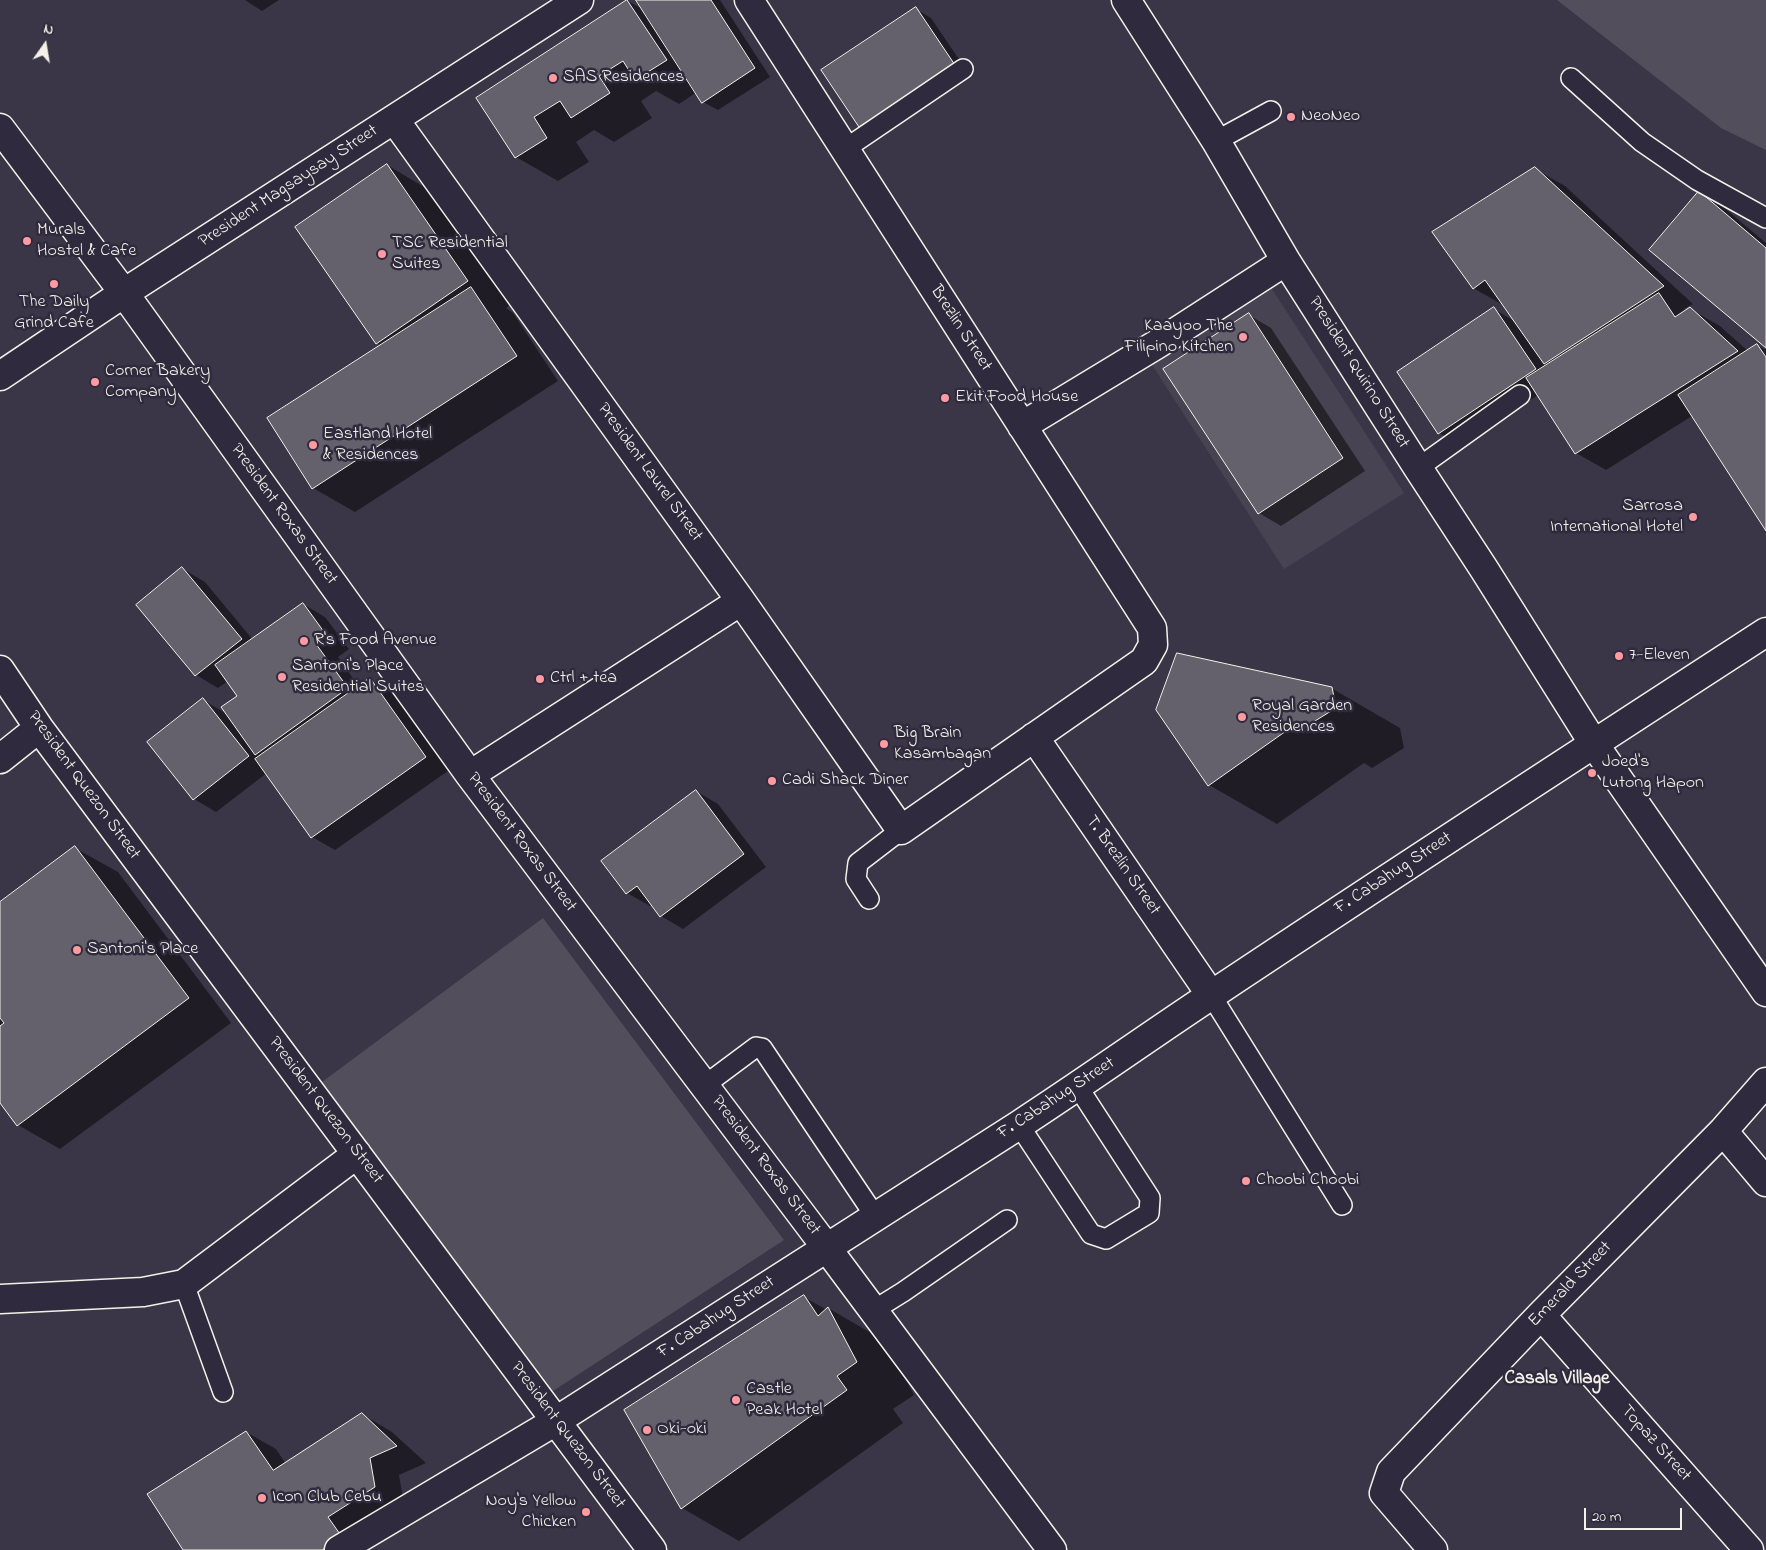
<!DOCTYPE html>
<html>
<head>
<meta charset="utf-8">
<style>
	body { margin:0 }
	#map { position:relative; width:1766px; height:1550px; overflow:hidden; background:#3b3647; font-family:"Indie Flower",sans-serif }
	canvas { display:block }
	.north { position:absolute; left:20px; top:20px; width:50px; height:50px; -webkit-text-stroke:4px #2f2a3d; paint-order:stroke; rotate:13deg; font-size:14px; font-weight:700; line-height:20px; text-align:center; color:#f4f1e8 }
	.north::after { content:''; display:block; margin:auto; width:18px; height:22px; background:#f4f1e8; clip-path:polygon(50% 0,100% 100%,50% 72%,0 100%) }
	.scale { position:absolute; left:1584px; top:1508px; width:98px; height:22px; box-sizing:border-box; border:2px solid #f4f1e8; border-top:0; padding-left:6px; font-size:15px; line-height:18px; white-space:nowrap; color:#f4f1e8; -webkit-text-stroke:4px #2f2a3d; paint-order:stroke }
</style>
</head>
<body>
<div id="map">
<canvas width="1766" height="1550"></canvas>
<div class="north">N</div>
<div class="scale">20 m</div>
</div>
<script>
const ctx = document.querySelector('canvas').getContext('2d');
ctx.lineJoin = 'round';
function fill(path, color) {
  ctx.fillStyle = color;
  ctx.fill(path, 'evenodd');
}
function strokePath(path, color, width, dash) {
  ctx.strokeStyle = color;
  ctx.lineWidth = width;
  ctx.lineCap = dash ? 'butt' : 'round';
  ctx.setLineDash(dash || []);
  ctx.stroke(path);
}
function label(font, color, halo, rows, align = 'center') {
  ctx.font = font + ' "Indie Flower",sans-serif';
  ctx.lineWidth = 5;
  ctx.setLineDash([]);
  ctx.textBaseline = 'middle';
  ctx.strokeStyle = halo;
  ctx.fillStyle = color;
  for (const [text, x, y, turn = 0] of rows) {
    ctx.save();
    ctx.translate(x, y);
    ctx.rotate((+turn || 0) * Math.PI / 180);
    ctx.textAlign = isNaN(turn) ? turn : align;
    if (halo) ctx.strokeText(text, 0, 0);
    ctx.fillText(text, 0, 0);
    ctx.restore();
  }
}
fill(new Path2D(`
	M1272 289 1404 493 1284 569 1152 365Z`), '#484352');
fill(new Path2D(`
	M1557 0H1766V150L1721 128Z
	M543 918 784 1240 553 1391 322 1082Z`), '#534e5c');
fill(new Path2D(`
	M245 0H279L262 11Z
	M637 0H720L770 77 718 110 703 102 697 92 679 104 656 91 641 101 652 118 614 142 594 130 576 142 589 162 558 181 516 157 477 98 628 1 644 10Z
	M916 9 931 18 969 74 875 135 860 126Z
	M387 165 429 190 510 305 506 308 513 313 558 381 355 512 313 488 382 346 377 343Z
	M1535 169 1565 186 1693 304 1684 309 1687 311 1690 309 1720 326 1748 351 1757 345 1766 350V528L1692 416 1606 470 1576 453 1538 395 1462 446 1439 433 1398 373 1494 309 1516 322 1503 305 1473 288Z
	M1699 193 1722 206 1766 243V346Z
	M1249 315 1271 328 1365 471 1281 526 1259 513Z
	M183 569 205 582 253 640 303 604 325 617 349 649 338 657 359 687 370 680 393 693 448 771 335 850 312 837 267 773 216 812 194 799 203 700 227 714 239 696 228 681 218 688 196 675 138 605Z
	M1331 688 1400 728 1404 748 1372 768 1364 763 1277 824 1209 785Z
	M696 791 718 804 766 867 683 929 661 916 652 905 650 906 627 893 603 861Z
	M75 848 118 872 231 1023 60 1149 18 1125 0 1101V903Z
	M804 1297 827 1310 828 1308 885 1341 914 1395 893 1409 903 1423 739 1541 682 1508Z
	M362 1414 392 1432 426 1463 399 1475 404 1504 357 1534 367 1550H184L246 1432 276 1449 286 1464Z`), '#0007');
const building = new Path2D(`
	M627 0 667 60 635 80 623 61 599 76 610 93 571 118 560 101 534 117 547 138 515 158 476 98Z
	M636 0H711L755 68 702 103Z
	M916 7 955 65 859 127 821 70Z
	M387 164 468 281 376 344 295 227Z
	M1535 167 1664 286 1544 364 1485 280 1473 289 1432 232Z
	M1699 191 1766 248V348L1649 250Z
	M471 287 517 356 312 489 267 418Z
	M1659 293 1675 317 1690 307 1738 351 1575 454 1526 378Z
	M1494 307 1536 369 1438 434 1397 372Z
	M1249 313 1343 458 1258 514 1163 369Z
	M1757 344 1766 357V531L1678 395Z
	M182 567 242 639 195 676 136 605Z
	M303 603 327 636 316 644 348 688 255 755 221 707 237 696 215 665Z
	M1177 653 1332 687 1336 708 1302 729 1296 724 1208 786 1156 710Z
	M370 678 426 757 311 838 255 759Z
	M203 698 249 756 193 800 147 742Z
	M696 790 744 854 660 917 637 886 626 894 601 861Z
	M75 846 189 998 17 1126 0 1103V1026L4 1023 0 1018V902Z
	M804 1295 818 1316 828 1307 857 1362 837 1376 847 1390 681 1509 624 1410Z
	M362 1413 397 1446 370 1458 375 1487 328 1517 342 1537 322 1550H183L147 1494 246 1431 273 1470Z`);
fill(building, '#65616c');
strokePath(building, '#f4f1e8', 1);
const service = new Path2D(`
	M1571 78 1642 142 1697 180 1766 218
	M1216 141 1271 111
	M845 149 963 69
	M1418 468 1520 395
	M869 899 856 879 858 863 901 830
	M1211 995 1342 1205
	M705 1085 756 1047 762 1048 875 1216
	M1019 1125 1091 1234 1106 1239 1149 1213 1150 1198 1078 1087
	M184 1284 223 1392
	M874 1310 903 1292 1007 1220`);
const minor = new Path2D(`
	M1126 0 1216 141 1286 261 1418 468 1484 569 1594 744 1766 992
	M394 119 741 601 901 830 1144 661 1153 645 1152 628 749 0
	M0 128 124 293 470 775 826 1247
	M0 376 124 293 579 0
	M1022 426 1159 343 1286 261
	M0 670 39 728 652 1550
	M1034 737 1211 995
	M0 759 39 728
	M470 775 741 601
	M1723 1131 1766 1182
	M0 1299 143 1292 184 1284 357 1154
	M1541 1315 1749 1550
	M1433 1550 1384 1493 1391 1472 1541 1315 1723 1131 1766 1082`);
const tertiary = new Path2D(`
	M826 1247 1052 1550`);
const secondary = new Path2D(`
	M339 1550 556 1421 1019 1125C1085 1082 1148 1037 1213 994 1396 872 1581 752 1766 632`);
strokePath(service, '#f4f1e8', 22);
strokePath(minor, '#f4f1e8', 31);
strokePath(tertiary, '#f4f1e8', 31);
strokePath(secondary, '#f4f1e8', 31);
strokePath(service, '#2f2a3d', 19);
strokePath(minor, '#2f2a3d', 28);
strokePath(tertiary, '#2f2a3d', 28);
strokePath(secondary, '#2f2a3d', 28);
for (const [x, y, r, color] of [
	[553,78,5,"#ff9aa2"],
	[1291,117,5,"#ff9aa2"],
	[27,241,5,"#ff9aa2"],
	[382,254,5,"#ff9aa2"],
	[54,284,5,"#ff9aa2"],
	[1243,337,5,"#ff9aa2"],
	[95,382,5,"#ff9aa2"],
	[945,398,5,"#ff9aa2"],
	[313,445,5,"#ff9aa2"],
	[1693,517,5,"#ff9aa2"],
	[304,641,5,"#ff9aa2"],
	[1619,656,5,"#ff9aa2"],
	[282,677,5,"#ff9aa2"],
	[540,679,5,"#ff9aa2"],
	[1242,717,5,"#ff9aa2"],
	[884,744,5,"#ff9aa2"],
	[1592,773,5,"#ff9aa2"],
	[772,781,5,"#ff9aa2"],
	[77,950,5,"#ff9aa2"],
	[1246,1181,5,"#ff9aa2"],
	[736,1400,5,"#ff9aa2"],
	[647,1430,5,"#ff9aa2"],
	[262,1498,5,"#ff9aa2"],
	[586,1512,5,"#ff9aa2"]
]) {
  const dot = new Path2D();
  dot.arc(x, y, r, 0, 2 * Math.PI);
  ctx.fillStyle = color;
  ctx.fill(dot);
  strokePath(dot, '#2f2a3d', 2);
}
label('18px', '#f4f1e8', '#2f2a3d', [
	["SAS Residences",563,78],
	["NeoNeo",1301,117],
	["Murals",37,231],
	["Hostel & Cafe",37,252],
	["TSC Residential",392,244],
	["Suites",392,265],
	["The Daily",54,303,"center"],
	["Grind Cafe",54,324,"center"],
	["Kaayoo The",1233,327,"right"],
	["Filipino Kitchen",1233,348,"right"],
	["Corner Bakery",105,372],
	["Company",105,393],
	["Ekit Food House",955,398],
	["Eastland Hotel",323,435],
	["& Residences",323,456],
	["Sarrosa",1683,507,"right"],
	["International Hotel",1683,528,"right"],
	["R's Food Avenue",314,641],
	["7-Eleven",1629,656],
	["Santoni's Place",292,667],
	["Residential Suites",292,688],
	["Ctrl + tea",550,679],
	["Royal Garden",1252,707],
	["Residences",1252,728],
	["Big Brain",894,734],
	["Kasambagan",894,755],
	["Joed's",1602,763],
	["Lutong Hapon",1602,784],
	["Cadi Shack Diner",782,781],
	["Santoni's Place",87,950],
	["Choobi Choobi",1256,1181],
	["Castle",746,1390],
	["Peak Hotel",746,1411],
	["Oki-oki",657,1430],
	["Icon Club Cebu",272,1498],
	["Noy's Yellow",576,1502,"right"],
	["Chicken",576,1523,"right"]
], 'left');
label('18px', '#f4f1e8', '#2f2a3d', [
	["President Magsaysay Street",289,187,-33],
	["Brezlin Street",960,329,57],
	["President Quirino Street",1358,373,58],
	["President Laurel Street",649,473,54],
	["President Roxas Street",283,515,54],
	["President Quezon Street",83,786,54],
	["President Roxas Street",521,843,53],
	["T. Brezlin Street",1122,866,55],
	["F. Cabahug Street",1394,874,-33],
	["F. Cabahug Street",1057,1099,-33],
	["President Quezon Street",325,1111,53],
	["President Roxas Street",765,1166,53],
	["Emerald Street",1571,1285,-46],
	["F. Cabahug Street",717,1318,-33],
	["President Quezon Street",567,1436,53],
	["Topaz Street",1655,1444,48]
]);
label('bold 19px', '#f4f1e8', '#2f2a3d', [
	["Casals Village",1557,1380]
]);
</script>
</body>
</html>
